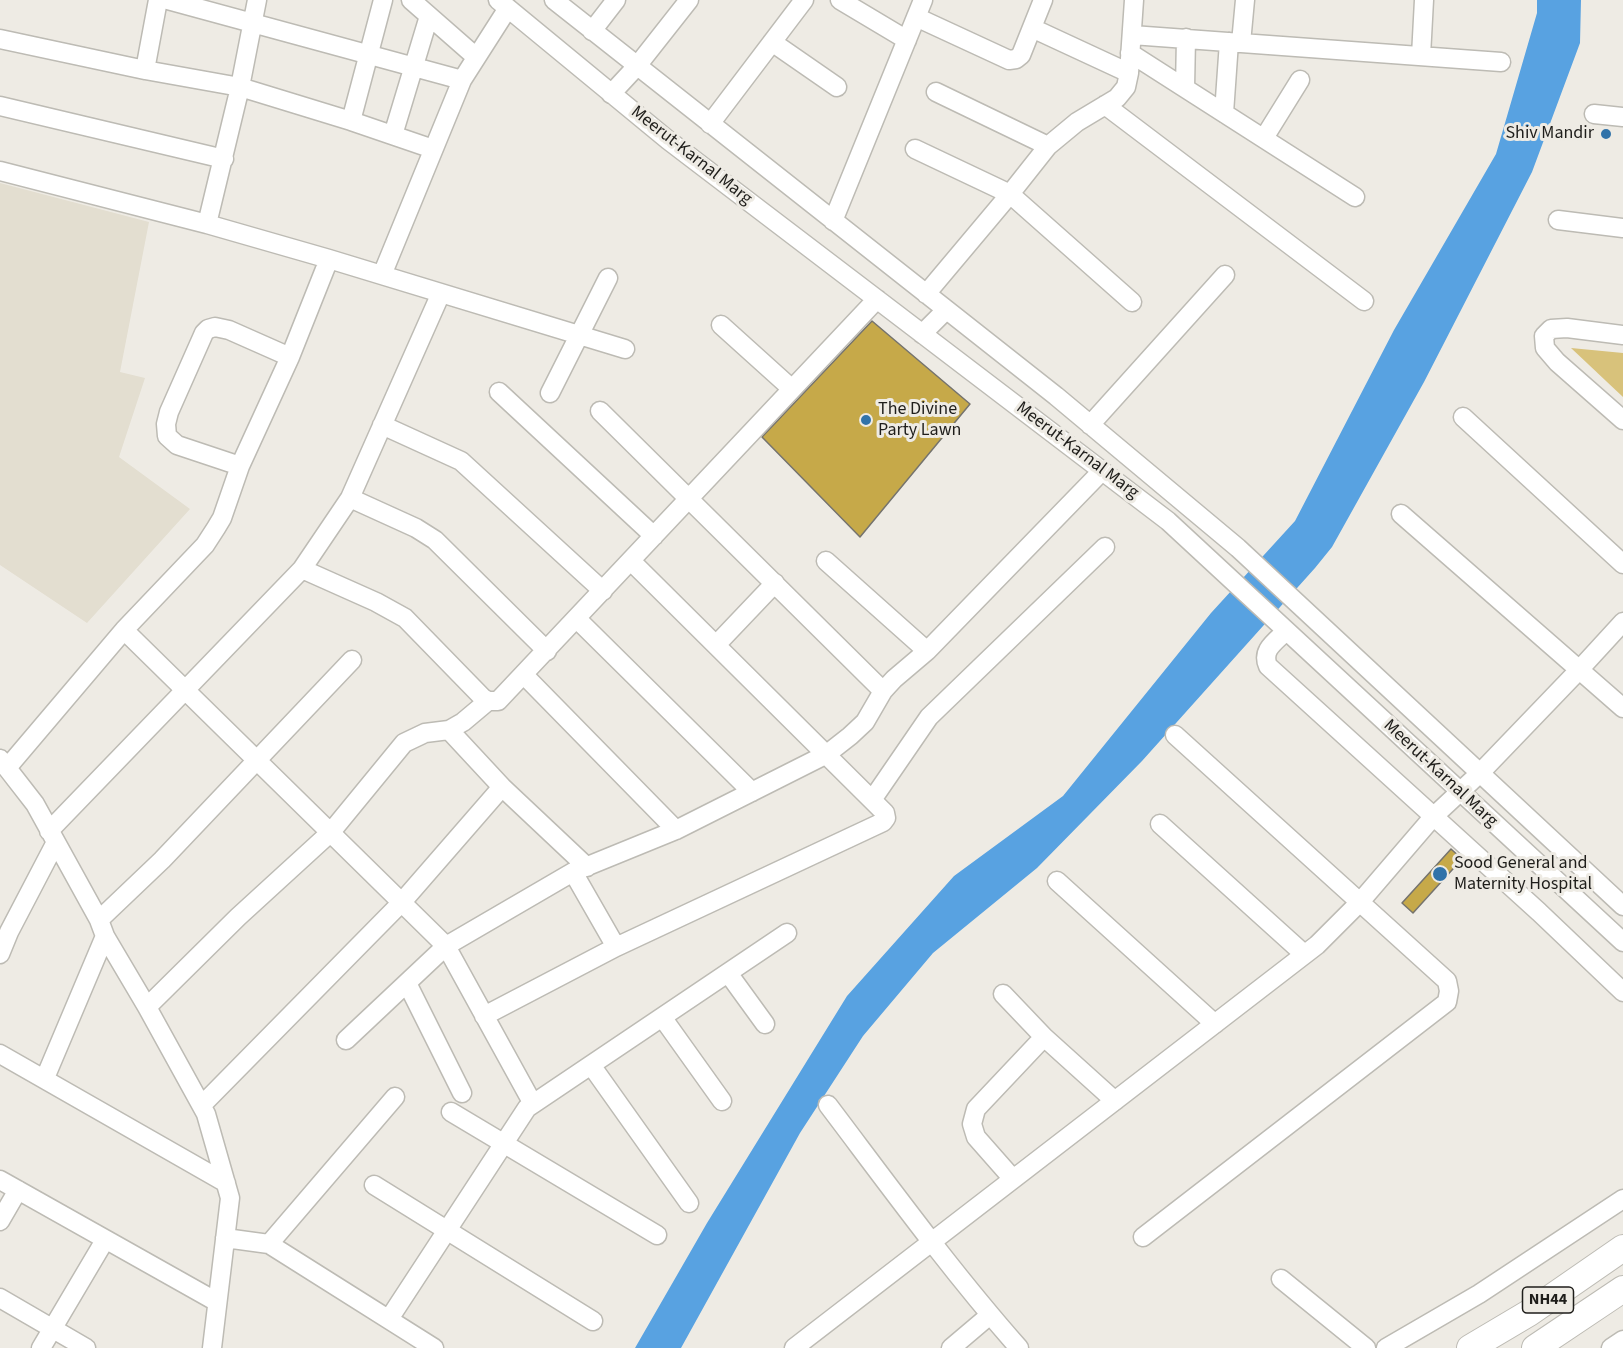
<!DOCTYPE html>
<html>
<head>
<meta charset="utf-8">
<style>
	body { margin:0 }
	canvas { display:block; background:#eeebe4 }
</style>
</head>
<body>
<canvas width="1623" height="1348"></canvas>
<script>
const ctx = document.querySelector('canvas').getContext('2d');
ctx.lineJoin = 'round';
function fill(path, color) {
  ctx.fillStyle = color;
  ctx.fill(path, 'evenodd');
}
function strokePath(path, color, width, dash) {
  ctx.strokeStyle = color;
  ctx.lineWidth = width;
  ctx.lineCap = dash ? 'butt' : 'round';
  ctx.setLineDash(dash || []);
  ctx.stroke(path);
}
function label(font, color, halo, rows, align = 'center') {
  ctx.font = font + ' "Source Sans 3",sans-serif';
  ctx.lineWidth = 6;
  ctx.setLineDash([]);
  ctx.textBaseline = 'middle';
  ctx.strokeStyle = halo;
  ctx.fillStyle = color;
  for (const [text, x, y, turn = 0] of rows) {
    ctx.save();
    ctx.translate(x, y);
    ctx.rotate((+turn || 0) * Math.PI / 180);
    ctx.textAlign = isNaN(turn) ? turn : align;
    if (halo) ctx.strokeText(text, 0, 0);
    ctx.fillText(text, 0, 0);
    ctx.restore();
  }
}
fill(new Path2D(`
	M0 183 149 222 120 372 145 378 119 457 190 509 87 623 0 565Z`), '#e3ded0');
fill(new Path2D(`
	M1571 348 1623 353V397Z`), '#d8c27b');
fill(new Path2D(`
	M1537 0H1581L1580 43 1532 172 1424 382 1332 547 1315 568 1142 761 1037 868 933 953 863 1036 800 1133 681 1348H635L707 1223 847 996 954 876 1063 796 1211 613 1295 521 1394 330 1496 154 1537 13Z`), '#58a2e1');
const building = new Path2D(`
	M872 321 970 404 860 537 762 437Z
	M1451 849 1462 859 1413 913 1402 903Z`);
fill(building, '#c6a949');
strokePath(building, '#75736d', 1.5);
const minor = new Path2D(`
	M168 0 462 80
	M383 0 351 121 433 149
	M411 0 476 57
	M498 0 668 140 1168 521 1623 942
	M554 0 1056 396 1238 548 1623 906
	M840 0 907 40
	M916 17 1009 60 1016 59 1021 55 1043 0
	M1032 28 1129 73
	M592 31 616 0
	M1132 35 1501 62
	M0 39 145 70 158 0
	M772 42 837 87
	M1241 43 1245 0
	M1130 53 1355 197
	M1421 56 1424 0
	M145 70 240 87 351 121
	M1185 88 1186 38
	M936 92 1048 146
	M611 94 637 66 689 0
	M1105 105 1364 301
	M0 106 224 159
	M1224 113 1229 42
	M1594 114 1623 117
	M710 124 804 0
	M393 135 429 16
	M1264 138 1300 80
	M915 149 1010 194 1132 302
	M0 171 207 224 329 259 625 349
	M1558 220 1623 228
	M833 221 923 0
	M207 224 240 87 257 0
	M382 275 462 80 508 8
	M926 294 1010 194 1048 146 1077 122 1117 98 1126 87 1129 73 1134 0
	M721 325 792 389
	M922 334 946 310
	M1623 335 1567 328 1551 329 1544 336 1545 348 1557 362 1623 420
	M499 392 654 536
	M550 393 608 278
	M600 411 883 691
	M1463 417 1623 564
	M382 425 461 461 603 591
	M1090 425 1225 275
	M240 466 177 445 167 436 166 424 169 412 204 333 208 329 215 327 229 330 290 357
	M350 498 416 528 435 540 547 651
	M1401 514 1623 708
	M826 561 927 651
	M302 569 376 602 405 618 483 698 488 701H498L877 299
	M577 619 752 792
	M124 630 446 946 533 1104
	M1286 631C1275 642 1261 650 1268 666L1539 912 1623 992
	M716 645 775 583
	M524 675 676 830
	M449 730 502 787 587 867
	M0 759 35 804 99 920 105 936 147 1007 206 1114 230 1198 212 1348
	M7 768 124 630 205 545 216 528 222 518 240 466 290 357 329 259
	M872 800 929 717 1105 547
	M1160 824 1304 954
	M49 831 302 569 350 498 441 293
	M573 872 616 947
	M1057 881 1215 1024
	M99 920 162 860 352 660
	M0 954 9 932 56 842
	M728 973 765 1024
	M407 983 462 1093
	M1003 994 1044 1037 1115 1101
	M147 1007 238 917 331 832 404 743 425 733 449 730 463 722 488 701
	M484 1016 616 947 883 822 886 818 885 813 631 561
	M662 1017 722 1101
	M346 1040 446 946 573 872 676 830 827 754 850 736 865 722 883 691 894 679 927 651 1102 471
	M0 1054 226 1183
	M591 1065 689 1203
	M45 1078 105 936
	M202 1105 402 902 502 787
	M828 1105C890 1187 951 1271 1019 1348
	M451 1112 657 1235
	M1013 1179 976 1137 972 1124 976 1109 1044 1037
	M0 1180 217 1302
	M374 1185 593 1321
	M0 1221 18 1190
	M1143 1237 1447 1002 1449 991 1447 981 1175 735
	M225 1238 269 1244 434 1348
	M269 1244 395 1097
	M1281 1279 1366 1348
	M0 1298 86 1348
	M389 1319 527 1108 787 933
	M41 1348 105 1240
	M794 1348 1317 945 1360 902 1433 817 1480 773 1579 670 1623 622
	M951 1348 990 1315
	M1386 1348 1479 1294 1623 1199
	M1611 1348 1623 1340`);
const highway = new Path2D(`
	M1470 1348 1529 1313 1623 1248
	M1535 1348 1623 1289`);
strokePath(minor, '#bdbbb4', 21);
strokePath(highway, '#bdbbb4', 28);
strokePath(minor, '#fff', 18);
strokePath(highway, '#fff', 26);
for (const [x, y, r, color] of [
	[1606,134,6,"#3173a9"],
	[866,420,6,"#3173a9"],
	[1440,874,8,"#3173a9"]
]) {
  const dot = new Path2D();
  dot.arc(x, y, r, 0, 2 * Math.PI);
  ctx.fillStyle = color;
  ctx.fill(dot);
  strokePath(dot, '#eeebe4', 2);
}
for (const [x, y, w] of [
	[1548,1300,51]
]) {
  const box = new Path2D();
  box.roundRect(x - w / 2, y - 13, w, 26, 4.5);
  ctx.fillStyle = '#eeebe4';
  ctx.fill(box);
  strokePath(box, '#1f1e1b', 1.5);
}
label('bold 16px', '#1f1e1b', null, [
	["NH44",1548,1300]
]);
label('18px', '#1f1e1b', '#eeebe4', [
	["Shiv Mandir",1594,134,"right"],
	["The Divine",878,410],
	["Party Lawn",878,431],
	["Sood General and",1454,864],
	["Maternity Hospital",1454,885]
], 'left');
label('18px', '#1f1e1b', '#eeebe4', [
	["Meerut-Karnal Marg",691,156,38],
	["Meerut-Karnal Marg",1077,451,37],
	["Meerut-Karnal Marg",1440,774,43]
]);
</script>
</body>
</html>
